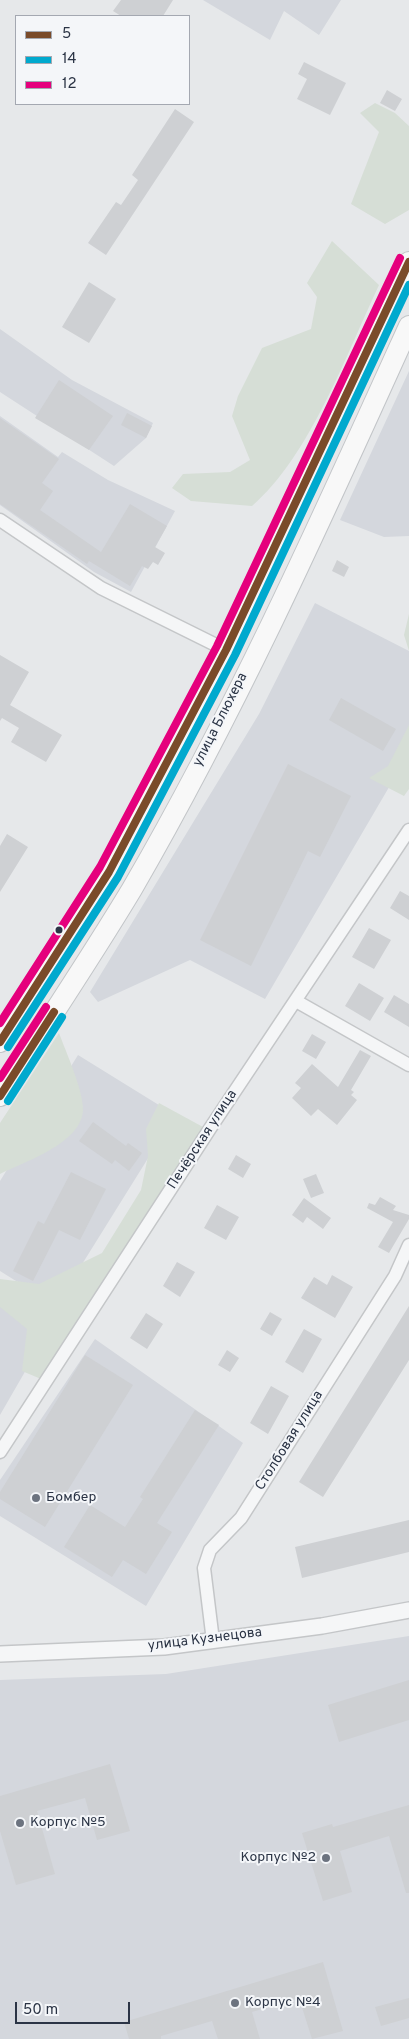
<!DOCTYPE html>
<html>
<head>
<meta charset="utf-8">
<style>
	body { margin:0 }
	#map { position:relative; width:409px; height:2039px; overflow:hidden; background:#e6e8ea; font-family:Overpass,sans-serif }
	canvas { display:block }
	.legend { position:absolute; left:15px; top:15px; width:175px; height:90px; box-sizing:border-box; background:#f4f6f9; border:1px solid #a4a8b1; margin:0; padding:6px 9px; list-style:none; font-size:15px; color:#2b3445 }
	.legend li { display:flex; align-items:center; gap:10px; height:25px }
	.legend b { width:25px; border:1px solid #a4a8b1 }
	.scale { position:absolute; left:15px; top:2002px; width:115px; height:22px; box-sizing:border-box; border:2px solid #2b3445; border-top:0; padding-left:6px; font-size:15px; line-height:18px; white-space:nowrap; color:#2b3445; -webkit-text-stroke:4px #f4f6f9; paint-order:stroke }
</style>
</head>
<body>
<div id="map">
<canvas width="409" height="2039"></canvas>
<ul class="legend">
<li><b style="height:6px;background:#7a4b2a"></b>5</li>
<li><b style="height:6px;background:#00a9ce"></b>14</li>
<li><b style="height:6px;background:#e5007d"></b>12</li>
</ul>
<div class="scale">50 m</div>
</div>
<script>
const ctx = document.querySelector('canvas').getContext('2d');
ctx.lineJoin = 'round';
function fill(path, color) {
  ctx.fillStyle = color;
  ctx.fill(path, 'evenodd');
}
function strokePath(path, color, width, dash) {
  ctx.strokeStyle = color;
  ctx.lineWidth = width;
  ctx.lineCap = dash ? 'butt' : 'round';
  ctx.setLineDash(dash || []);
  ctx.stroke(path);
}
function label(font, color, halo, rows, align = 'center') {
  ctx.font = font + ' Overpass,sans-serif';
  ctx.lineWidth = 4;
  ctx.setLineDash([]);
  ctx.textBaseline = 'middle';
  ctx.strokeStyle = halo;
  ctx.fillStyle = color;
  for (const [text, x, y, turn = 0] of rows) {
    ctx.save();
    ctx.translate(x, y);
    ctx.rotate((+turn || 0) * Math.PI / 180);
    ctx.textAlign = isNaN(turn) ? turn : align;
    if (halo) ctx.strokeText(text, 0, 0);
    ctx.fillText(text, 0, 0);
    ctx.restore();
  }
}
fill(new Path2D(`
	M203 0H341L319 35 284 11 270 40Z
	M0 329 72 380 153 423 146 438 114 466 0 392Z
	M409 371V536L384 537 340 520Z
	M0 416 58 457 62 452 108 480 175 511 131 592 94 572 0 505Z
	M315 603 409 651V753L265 999 190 960 98 1002 90 992 259 714Z
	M78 1055 175 1115 56 1306 0 1271V1181Z
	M0 1306 45 1337 0 1415Z
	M95 1339 243 1443 146 1606 0 1516V1480Z
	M409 1636V2039H0V1680L166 1674Z`), '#d4d7dd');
fill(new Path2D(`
	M375 103 395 113 409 126V210L385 224 351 204 379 132 360 113Z
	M332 241 379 285C346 355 310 456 252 506L191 501 172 488 183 474 230 472 250 460 232 416 238 396 262 348 311 329 317 297 307 283Z
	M409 614V651L404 635Z
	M409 725V789L404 796 369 778 388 766Z
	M59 1033C66 1052 84 1092 83 1111 80 1144 26 1161 0 1174V1123Z
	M159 1103 203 1127 41 1379 22 1371 27 1329 0 1307V1279L39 1284 102 1253 141 1190 148 1156 146 1129Z`), '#d6ded6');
fill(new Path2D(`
	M121 0H173L163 16H121L113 11Z
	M304 62 346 83 330 115 297 99 307 79 298 74Z
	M387 90 402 99 395 111 380 103Z
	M175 109 194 122 106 255 88 243 116 202 121 205 138 180 132 175Z
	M89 282 116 299 89 343 62 327Z
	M59 380 113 416 89 450 35 418Z
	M127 413 152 426 146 438 121 425Z
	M0 418 59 459 42 483 53 491 40 510 101 552 130 504 167 526 155 547 165 553 158 565 153 562 148 569 142 566 130 586 89 561 87 564 0 504Z
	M337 560 349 567 344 577 332 571Z
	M0 655 29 672 10 705 62 735 46 762 11 742 19 728 2 718 0 721Z
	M341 698 396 729 383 751 329 720Z
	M288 764 351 796 320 857 308 851 251 966 200 940Z
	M7 834 28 847 0 892V846Z
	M400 891 409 896V920L390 908Z
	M369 928 391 940 374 969 352 957Z
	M359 983 384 998 370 1021 345 1006Z
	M394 995 409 1004V1027L384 1012Z
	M312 1034 326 1042 316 1059 302 1051Z
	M360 1050 371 1056 351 1090 354 1092 351 1095 357 1100 337 1125 318 1109 311 1116 292 1098 301 1088 295 1083 312 1064 338 1087Z
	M93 1122 126 1146 128 1143 142 1153 129 1171 115 1160 112 1164 79 1141Z
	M236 1155 251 1164 243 1178 228 1169Z
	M71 1172 106 1189 80 1240 59 1230 33 1281 13 1271 38 1221 44 1224Z
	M316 1174 324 1193 311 1198 303 1179Z
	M380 1197 396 1206 393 1210 409 1215V1219L389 1253 378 1247 393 1222 367 1208 369 1203 375 1205Z
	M304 1198 331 1218 323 1229 307 1217 303 1223 292 1215Z
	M217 1205 239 1217 226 1240 204 1228Z
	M177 1262 195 1272 180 1297 163 1286Z
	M332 1275 353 1287 335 1318 301 1298 314 1277 327 1285Z
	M409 1306V1360L323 1497 299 1482Z
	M270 1312 282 1319 272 1336 260 1329Z
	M146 1313 163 1324 147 1349 130 1338Z
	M304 1329 322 1339 303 1373 285 1362Z
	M227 1350 239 1358 230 1372 218 1365Z
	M85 1355 133 1385 45 1527 0 1499V1492Z
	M271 1386 289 1396 268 1434 250 1423Z
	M195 1410 219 1425 157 1523 172 1532 146 1574 123 1560 112 1577 64 1547 90 1505 125 1527 143 1499 140 1497Z
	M409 1520V1552L302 1578 295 1547Z
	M409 1680V1720L339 1742 328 1705Z
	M110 1764 130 1831 97 1840 85 1798 37 1811 55 1874 16 1885 0 1831V1796Z
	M409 1805V1893H406L389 1836 340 1851 352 1892 323 1901 302 1833 332 1824 333 1827Z
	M323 1962 343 2031 312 2039 299 1998 252 2012 260 2039H218L212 2021 161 2036V2039H129L124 2022Z
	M409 1998V2018L381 2026 375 2007Z`), '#ced0d3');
const minor = new Path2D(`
	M0 520 101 588 226 650
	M296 1001 409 1065
	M0 1452 211 1127 409 830
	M213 1641 204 1568 210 1550 241 1518 395 1276 409 1245`);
const tertiary = new Path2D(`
	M0 1654 164 1647 322 1626 409 1610`);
const primary = new Path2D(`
	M0 1042 109 872 226 650 409 262
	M0 1096C44 1027 90 959 132 889 237 708 323 516 409 326`);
strokePath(minor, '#c4c6c8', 15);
strokePath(tertiary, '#c4c6c8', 18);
strokePath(primary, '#c2c5c8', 22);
strokePath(minor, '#f5f6f7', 12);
strokePath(tertiary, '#f5f6f7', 15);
strokePath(primary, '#f8f8f8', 20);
strokePath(new Path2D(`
	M0 1042 109 872 226 650 409 262
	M0 1096 54 1012`), '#7a4b2a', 8);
strokePath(new Path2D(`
	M8 1047 118 877 235 655 409 285
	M8 1101 62 1017`), '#00a9ce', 8);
strokePath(new Path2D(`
	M0 1023 100 867 217 646 400 258
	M0 1078 46 1007`), '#e5007d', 8);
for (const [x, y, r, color] of [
	[59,930,4.5,"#2b3445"],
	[36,1498,5,"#6c737f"],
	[20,1823,5,"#6c737f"],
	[326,1858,5,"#6c737f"],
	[235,2003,5,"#6c737f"]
]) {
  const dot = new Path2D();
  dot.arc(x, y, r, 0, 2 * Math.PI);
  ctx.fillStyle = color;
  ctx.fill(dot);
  strokePath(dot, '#f4f6f9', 2);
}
label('14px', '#2b3445', '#f4f6f9', [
	["улица Блюхера",221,720,-63],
	["Печёрская улица",203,1140,-57],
	["Столбовая улица",290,1441,-58],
	["улица Кузнецова",205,1640,-7]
]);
label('14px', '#2b3445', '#f4f6f9', [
	["Бомбер",46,1498],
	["Корпус №5",30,1823],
	["Корпус №2",316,1858,"right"],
	["Корпус №4",245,2003]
], 'left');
</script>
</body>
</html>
